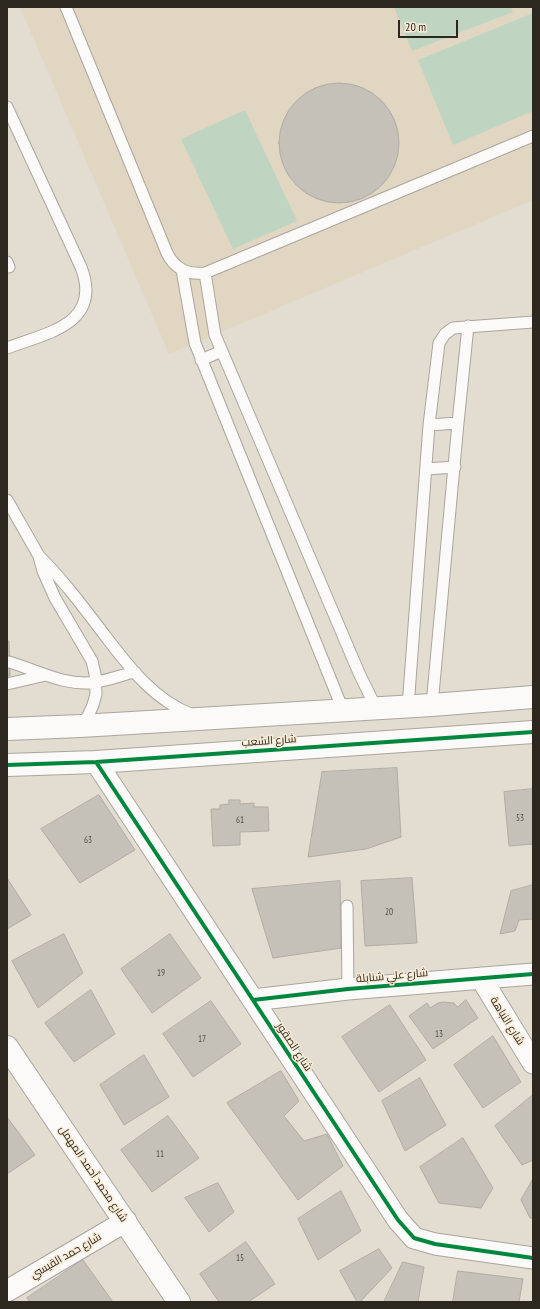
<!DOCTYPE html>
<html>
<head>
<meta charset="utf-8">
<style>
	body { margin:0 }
	#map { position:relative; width:540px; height:1309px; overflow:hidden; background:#e2dcd1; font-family:"PT Sans Narrow",sans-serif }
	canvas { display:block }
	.frame { position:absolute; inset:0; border:8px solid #2c271f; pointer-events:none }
	.scale { position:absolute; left:398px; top:20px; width:60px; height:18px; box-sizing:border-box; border:2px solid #2c271f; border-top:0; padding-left:5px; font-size:12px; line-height:14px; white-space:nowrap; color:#2c271f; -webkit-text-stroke:3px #f7ebd6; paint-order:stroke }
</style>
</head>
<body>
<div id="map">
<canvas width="540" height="1309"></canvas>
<div class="frame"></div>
<div class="scale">20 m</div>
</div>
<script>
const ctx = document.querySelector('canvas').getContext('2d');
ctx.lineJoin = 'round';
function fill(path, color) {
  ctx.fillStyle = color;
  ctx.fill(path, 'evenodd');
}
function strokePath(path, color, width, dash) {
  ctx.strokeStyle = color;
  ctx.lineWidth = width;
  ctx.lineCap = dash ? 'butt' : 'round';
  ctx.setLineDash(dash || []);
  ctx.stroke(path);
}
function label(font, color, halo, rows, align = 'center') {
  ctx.font = font + ' "PT Sans Narrow",Cairo,sans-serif';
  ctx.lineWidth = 3;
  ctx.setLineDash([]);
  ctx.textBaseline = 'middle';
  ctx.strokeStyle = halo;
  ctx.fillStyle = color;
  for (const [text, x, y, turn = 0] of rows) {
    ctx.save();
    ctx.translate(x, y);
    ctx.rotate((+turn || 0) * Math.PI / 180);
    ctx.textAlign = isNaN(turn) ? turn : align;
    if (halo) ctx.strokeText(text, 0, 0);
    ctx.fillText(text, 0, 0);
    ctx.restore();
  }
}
fill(new Path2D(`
	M20 7H533V200L169 354Z`), '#e1d6c2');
fill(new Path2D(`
	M394 7H511L513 12 412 51Z
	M533 13V111L453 145 418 60Z
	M245 110 297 221 233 249 181 139Z`), '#bfd5c1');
const building = new Path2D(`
	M279 143a60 60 0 1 1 120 0a60 60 0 1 1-120 0Z
	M7 641H9L10 676H7Z
	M397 768 401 837 366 849 308 857 322 772Z
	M533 789V844L509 846 504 792Z
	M99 795 135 850 80 883 41 829Z
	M229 800H240V804L254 803V807H268L269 831 240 832V845L213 846 211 809H220V805L229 804Z
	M7 878 31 915 7 929Z
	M412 878 417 943 365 946 361 881Z
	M340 881 341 948 273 958 252 889Z
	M533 885V919L519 920 515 931 500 934 511 891Z
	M64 934 83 973 38 1008 12 961Z
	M170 934 201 978 152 1013 121 969Z
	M91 990 115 1034 74 1062 45 1023Z
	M466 1000 478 1018 433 1049 409 1016 427 1003 430 1008 438 1003 443 1002 454 1003 457 1007Z
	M211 1001 241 1044 193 1077 163 1034Z
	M390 1005 426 1060 379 1092 342 1037Z
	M493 1036 521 1082 483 1108 454 1065Z
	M144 1055 169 1097 124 1125 100 1085Z
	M281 1071 299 1101 284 1116 304 1141 327 1134 343 1166 298 1200 227 1103Z
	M420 1078 446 1125 405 1151 382 1101Z
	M533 1095V1160L522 1165 495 1126Z
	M168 1116 199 1158 152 1192 121 1150Z
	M7 1117 35 1155 7 1174Z
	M463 1138 493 1188 481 1208 439 1203 420 1167Z
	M533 1179V1218H530L521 1200Z
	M218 1183 234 1212 209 1232 185 1198Z
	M341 1191 361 1231 318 1260 298 1219Z
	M246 1242 275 1284 248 1302H219L200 1274Z
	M379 1249 392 1268 360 1302H357L340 1271Z
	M83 1260 113 1302H30L27 1298Z
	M403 1262 424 1267 418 1302H384Z
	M458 1271 523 1279 519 1302H453Z`);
fill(building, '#c5c0b8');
strokePath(building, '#b1aca4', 1);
const service = new Path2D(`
	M66 7 167 253C175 269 187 275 205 273L533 136
	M7 107 81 267C103 324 47 333 7 348
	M7 262 9 267
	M182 270 195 343 343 710
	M205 273 215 335 359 673 376 708
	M201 360 222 351
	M429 425 458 423
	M426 469 455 467
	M7 500 39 556 43 571 55 598 92 661 95 674 96 694 93 705 88 716 81 726
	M40 557C62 579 81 604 100 629 126 663 152 700 193 715
	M9 662C37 670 65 687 96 682 109 680 122 675 135 672
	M7 684 46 675
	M432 705 458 423 468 326
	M408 707 429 425 439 343 445 334 453 328 533 322
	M347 906 348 989`);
const minor = new Path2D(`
	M96 762 398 1220 414 1238 435 1244 533 1258
	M481 978 533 1063
	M253 1000 348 989 533 974
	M7 1291 126 1221`);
const tertiary = new Path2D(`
	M7 729 81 726 432 705 533 697
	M7 765 96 762 533 732`);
const secondary = new Path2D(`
	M7 1047 179 1302`);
strokePath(service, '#aaa59d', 13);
strokePath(minor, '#aaa59d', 23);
strokePath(tertiary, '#aaa59d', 24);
strokePath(secondary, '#aaa59d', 24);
strokePath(service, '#fbfaf8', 11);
strokePath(minor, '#fbfaf8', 21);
strokePath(tertiary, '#fbfaf8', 22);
strokePath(secondary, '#fbfaf8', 22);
strokePath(new Path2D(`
	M96 762 398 1220 414 1238 435 1244 533 1258
	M7 765 96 762 533 732
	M253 1000 348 989 533 974`), '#00873e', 4);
label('9px', '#524d45', null, [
	["53",520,818],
	["61",240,820],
	["63",88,840],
	["20",389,912],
	["19",161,973],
	["13",439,1034],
	["17",202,1039],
	["11",160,1154],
	["15",240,1258]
]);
label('11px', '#2c271f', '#f7ebd6', [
	["شارع الشعب",269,741,-4],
	["شارع علي شنابلة",392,976,-5],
	["شارع النباهة",507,1021,58],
	["شارع الصقور",294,1047,57],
	["شارع محمد أحمد المهمل",93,1174,56],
	["شارع حمد القيسي",66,1256,-30]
]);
</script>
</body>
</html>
